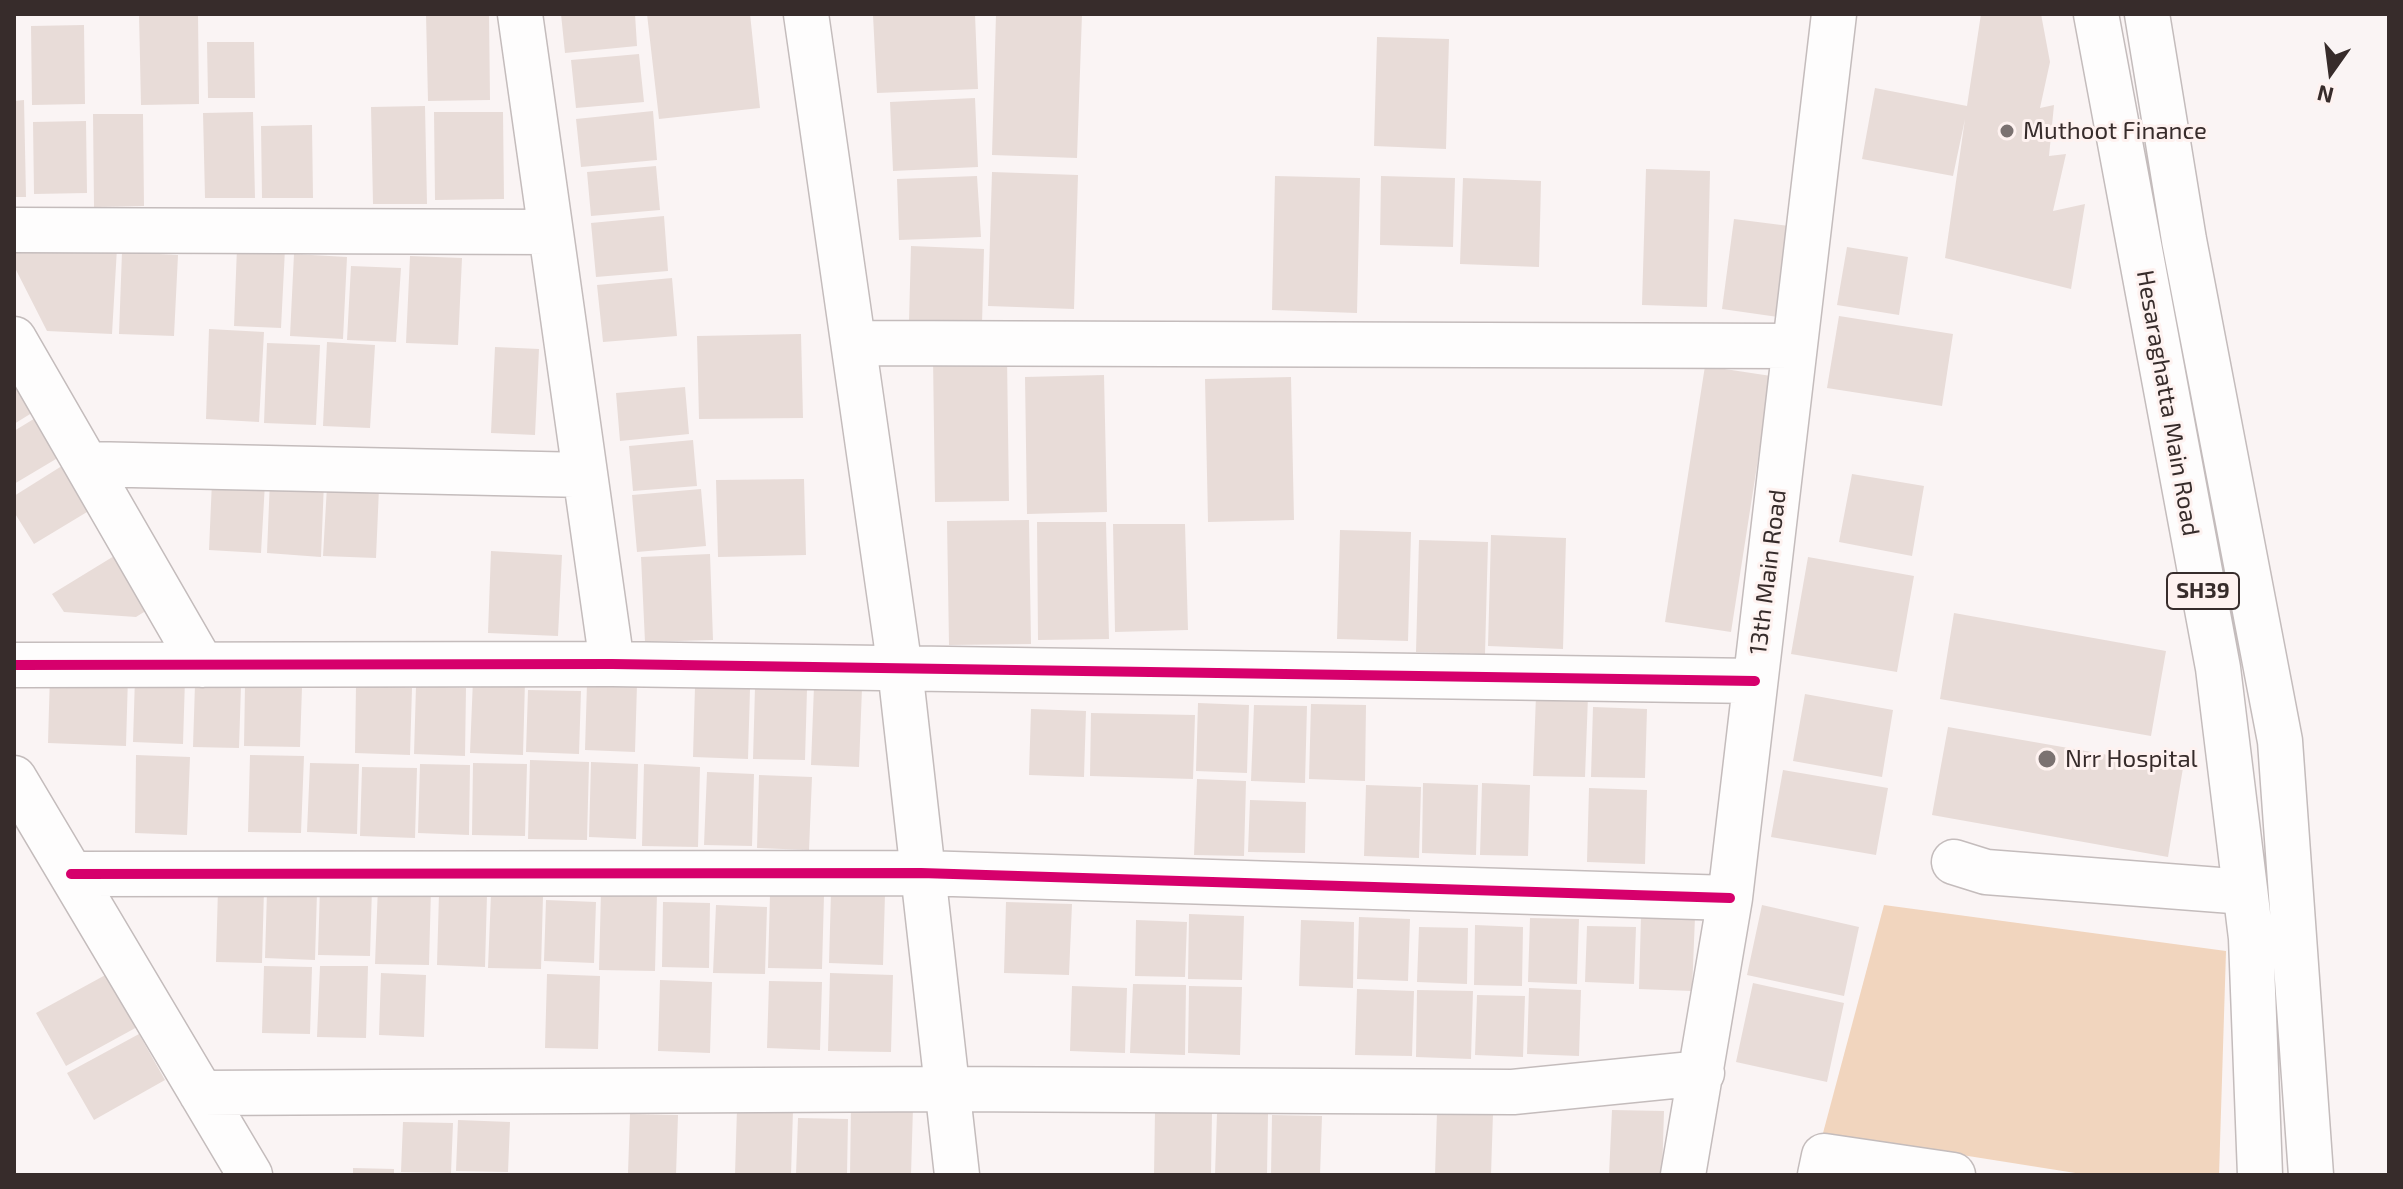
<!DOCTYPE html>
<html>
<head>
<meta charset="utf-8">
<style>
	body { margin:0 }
	#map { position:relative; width:2403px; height:1189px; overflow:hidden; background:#faf4f4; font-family:"Exo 2",sans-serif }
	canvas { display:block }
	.frame { position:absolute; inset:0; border:16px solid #372c2b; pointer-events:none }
	.north { position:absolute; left:2291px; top:32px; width:80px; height:80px; -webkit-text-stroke:6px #fef2f0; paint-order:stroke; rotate:194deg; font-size:22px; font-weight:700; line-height:32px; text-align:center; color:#372c2b }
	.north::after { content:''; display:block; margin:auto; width:28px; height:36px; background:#372c2b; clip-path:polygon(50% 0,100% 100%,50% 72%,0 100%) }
</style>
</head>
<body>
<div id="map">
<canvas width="2403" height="1189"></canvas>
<div class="frame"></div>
<div class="north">N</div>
</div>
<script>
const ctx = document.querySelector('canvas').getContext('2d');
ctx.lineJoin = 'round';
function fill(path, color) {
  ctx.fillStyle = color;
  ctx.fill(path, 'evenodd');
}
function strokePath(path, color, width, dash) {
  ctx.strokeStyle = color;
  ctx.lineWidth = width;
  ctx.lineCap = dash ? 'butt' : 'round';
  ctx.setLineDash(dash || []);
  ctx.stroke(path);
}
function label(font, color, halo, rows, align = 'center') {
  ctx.font = font + ' "Exo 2",sans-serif';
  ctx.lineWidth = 6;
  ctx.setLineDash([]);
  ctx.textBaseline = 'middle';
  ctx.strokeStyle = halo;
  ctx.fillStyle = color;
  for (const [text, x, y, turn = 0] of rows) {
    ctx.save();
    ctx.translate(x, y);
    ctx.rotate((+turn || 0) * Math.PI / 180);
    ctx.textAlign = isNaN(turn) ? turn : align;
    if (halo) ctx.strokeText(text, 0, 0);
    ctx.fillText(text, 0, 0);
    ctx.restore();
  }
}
fill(new Path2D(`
	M1884 905 2226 951 2219 1175H2088L1823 1133Z`), '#f1d5be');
fill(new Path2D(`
	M139 14H198L199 104 141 105Z
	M426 14H489L490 100 428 101Z
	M561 14H635L637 46 565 53Z
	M647 14H750L760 108 659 119Z
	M975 14 978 89 877 93 873 15Z
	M996 14H1082L1077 158 992 155Z
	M1981 14H2041L2050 62 2040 108 2054 105 2049 156 2066 154 2053 211 2085 204 2071 289 1945 258 1965 119 1953 176 1862 159 1875 88 1967 106Z
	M84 25 85 104 32 105 31 26Z
	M1377 37 1449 39 1446 149 1374 146Z
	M207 42H254L255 98H208Z
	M639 54 644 102 576 108 571 60Z
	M975 98 978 167 893 171 890 102Z
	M24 100 26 197H14V101Z
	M425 106 427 204H373L371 107Z
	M653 111 657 160 581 167 576 119Z
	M253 112 255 198H205L203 113Z
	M434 112H503L504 199 435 200Z
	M93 114H143L144 206 94 207Z
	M86 121 87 193 34 194 33 122Z
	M312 125 313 198H262L261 126Z
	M656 166 660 210 591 216 587 172Z
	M1646 169 1710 171 1707 307 1642 305Z
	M992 172 1078 175 1074 309 988 306Z
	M977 176 981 237 899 240 897 179Z
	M1275 176 1360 178 1357 313 1272 310Z
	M1381 176 1455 178 1453 247 1380 245Z
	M1463 178 1541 181 1539 267 1460 264Z
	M664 216 668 271 596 277 591 223Z
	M1734 219 1797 227 1785 318 1722 309Z
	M14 243 117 248 112 334 47 331 14 266Z
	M911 246 984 249 982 324 909 322Z
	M237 247 285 249 281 328 234 326Z
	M1847 247 1908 257 1899 315 1837 305Z
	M122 252 178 255 174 336 119 334Z
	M294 254 347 257 343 339 290 336Z
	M410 256 462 258 458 345 406 343Z
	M351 266 401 268 396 342 347 340Z
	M672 278 677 336 603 342 597 285Z
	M1839 316 1953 334 1942 406 1827 388Z
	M209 329 264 332 259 422 206 419Z
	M801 334 803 418 699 419 697 336Z
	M327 342 375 345 370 428 323 426Z
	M267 343 320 345 316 425 264 423Z
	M495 347 539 349 535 435 491 433Z
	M1007 357 1009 501 935 502 933 358Z
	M1705 366 1771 376 1731 632 1665 622Z
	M1104 375 1107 512 1027 514 1025 377Z
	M14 376 35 411 14 424Z
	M1291 377 1294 520 1208 522 1205 379Z
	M685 387 689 434 620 441 616 393Z
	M37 417 61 456 14 484V431Z
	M693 440 697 486 633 491 629 446Z
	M65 464 92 509 34 544 14 512V496Z
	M1852 474 1924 486 1912 556 1839 542Z
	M270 479 324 482 321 557 267 553Z
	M804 479 806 555 718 557 716 480Z
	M212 481 265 483 261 553 209 550Z
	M327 486 379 488 376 558 323 556Z
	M701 489 706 546 637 552 632 495Z
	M1029 520 1031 644 949 645 947 521Z
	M1037 522H1106L1109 639 1038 640Z
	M1113 524H1185L1188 630 1115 632Z
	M1340 530 1411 532 1408 641 1337 639Z
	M1491 535 1566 538 1563 649 1488 646Z
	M1419 540 1488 542 1485 654 1416 652Z
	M491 551 562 555 558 636 488 633Z
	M119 553 152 607 136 617 64 612 52 594Z
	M710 554 713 640 645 642 641 557Z
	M1808 557 1914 576 1897 672 1791 654Z
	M1954 613 2166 651 2151 736 1940 699Z
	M50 674 128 676 126 746 48 743Z
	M135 677 185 679 183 744 133 742Z
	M473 679 525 681 523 755 470 753Z
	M587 683 637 684 635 752 585 750Z
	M195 684 241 686 239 748 193 747Z
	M245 685 302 687 300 747 244 746Z
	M356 686 412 688 410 755 355 753Z
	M416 686 466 688 465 756 414 754Z
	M814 686 862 688 859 767 811 765Z
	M695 687 750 689 748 759 693 757Z
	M755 687 807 689 805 760 753 759Z
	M528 690 581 691 579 754 526 752Z
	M1805 694 1893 710 1882 777 1793 761Z
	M1536 695 1588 696 1585 777 1533 776Z
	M1198 703 1249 705 1247 773 1196 771Z
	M1311 704 1366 705 1365 781 1309 779Z
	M1254 705 1307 706 1305 783 1251 781Z
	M1593 707 1647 709 1645 778 1591 777Z
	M1031 709 1086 711 1084 777 1029 775Z
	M1091 713 1195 715 1193 779 1090 776Z
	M1948 727 2183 768 2168 857 1932 815Z
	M136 755 190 757 187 835 135 833Z
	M250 755 304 756 301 833 248 832Z
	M530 760 589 762 587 840 528 839Z
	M591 762 638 764 636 839 589 837Z
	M310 763 359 764 357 834 307 832Z
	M473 763 527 764 525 836 472 835Z
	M420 764 470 765 469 835 418 833Z
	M644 764 700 767 698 847 642 846Z
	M362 767 417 768 415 838 360 836Z
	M1783 770 1888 788 1876 855 1771 837Z
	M707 772 754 774 752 846 704 845Z
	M759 775 812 777 809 850 757 848Z
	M1197 779 1246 781 1244 856 1194 855Z
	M1423 783 1478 785 1476 855 1422 853Z
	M1482 783 1530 785 1528 856 1480 855Z
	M1366 785 1421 787 1419 858 1364 856Z
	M1589 788 1647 790 1645 864 1587 862Z
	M1250 800 1306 802 1305 853 1248 852Z
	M320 886 372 888 370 956 318 955Z
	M378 886 431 888 429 965 375 964Z
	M218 888 264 889 262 963 216 962Z
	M267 891 317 892 315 960 265 958Z
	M601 891 657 893 655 971 599 970Z
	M831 892 885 894 883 965 829 963Z
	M439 893 487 895 485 967 437 965Z
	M491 894 543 896 541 969 488 968Z
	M770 894 824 895 822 969 768 968Z
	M546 900 596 902 594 963 544 961Z
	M663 902 710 903 709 968 662 967Z
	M1006 902 1072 904 1069 975 1004 973Z
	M716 905 767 907 765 974 713 973Z
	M1762 905 1859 927 1844 996 1747 975Z
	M1189 914 1244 916 1242 980 1188 979Z
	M1641 916 1695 917 1692 991 1639 989Z
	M1359 917 1410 919 1408 981 1357 979Z
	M1530 918 1579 919 1577 984 1528 982Z
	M1136 920 1187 922 1185 977 1135 976Z
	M1301 920 1354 922 1353 988 1299 986Z
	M1475 925 1523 927 1522 986 1474 985Z
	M1587 926 1636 927 1634 984 1585 982Z
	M1419 927 1468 928 1467 984 1417 982Z
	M264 966 312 967 310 1034 262 1033Z
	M320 966H368L366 1038 317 1037Z
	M109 973 139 1026 66 1066 36 1013Z
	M381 973 426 975 424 1037 379 1035Z
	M830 973 893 975 891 1052 828 1051Z
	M547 974 600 976 598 1049 545 1048Z
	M660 980 712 982 710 1053 658 1051Z
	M769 981 822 982 820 1050 767 1048Z
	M1753 983 1844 1003 1827 1082 1736 1062Z
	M1133 984 1186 985 1185 1055 1130 1053Z
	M1072 986 1127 988 1125 1053 1070 1051Z
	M1189 986 1242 987 1240 1055 1188 1053Z
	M1529 988 1581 990 1579 1056 1527 1054Z
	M1357 989 1414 991 1412 1056 1355 1055Z
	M1417 990 1473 991 1471 1059 1416 1057Z
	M1477 995 1525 996 1523 1057 1475 1055Z
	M139 1034 165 1080 94 1120 67 1073Z
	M851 1106 913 1107 911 1175H850Z
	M737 1108 793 1110 791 1175H735Z
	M1612 1110 1664 1111 1662 1175H1609Z
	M1155 1111 1212 1112 1211 1175H1154Z
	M1437 1112 1493 1113 1491 1175H1435Z
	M1217 1113 1268 1114 1267 1175H1215Z
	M630 1114 678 1115 676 1175 628 1173Z
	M1272 1115 1322 1116 1320 1175H1271Z
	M798 1118 848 1119 847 1175H796Z
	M458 1120 510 1122 508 1172 456 1171Z
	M403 1122 453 1123 451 1173 401 1172Z
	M353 1168 394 1169V1175H353Z`), '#e8dcd8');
const minor = new Path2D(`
	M520 14 612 664
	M806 14 900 669 957 1175
	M14 230 550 232
	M14 339 202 665
	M855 343 1795 346
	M87 464 585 475
	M14 665 612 664 1755 681
	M14 778 250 1175
	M1954 862 1986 872 2245 892
	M71 874 921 873 1730 898
	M201 1093 946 1089 1513 1092 1702 1073
	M1683 1175 1730 898 1834 14
	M1820 1175 1824 1156 1953 1175`);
const major = new Path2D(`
	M2096 14 2218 668 2251 938 2260 1175
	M2147 14 2184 240 2280 741 2311 1175`);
strokePath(minor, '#c4bcbc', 47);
strokePath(major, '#c4bcbc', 47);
strokePath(minor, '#fefdfd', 44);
strokePath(major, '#fefdfd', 44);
strokePath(new Path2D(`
	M14 665 612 664 1755 681
	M71 874 921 873 1730 898`), '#d6006c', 10);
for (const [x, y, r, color] of [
	[2007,131,8,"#7b7271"],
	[2047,759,10,"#7b7271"]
]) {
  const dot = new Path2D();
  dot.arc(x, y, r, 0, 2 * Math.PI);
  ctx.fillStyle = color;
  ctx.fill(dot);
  strokePath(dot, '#fef2f0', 3);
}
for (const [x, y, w] of [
	[2203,591,72]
]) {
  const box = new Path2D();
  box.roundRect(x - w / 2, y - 18, w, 36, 6);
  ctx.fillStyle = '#fef2f0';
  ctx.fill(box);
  strokePath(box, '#372c2b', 2);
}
label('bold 22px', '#372c2b', null, [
	["SH39",2203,591]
]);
label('24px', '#372c2b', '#fef2f0', [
	["Muthoot Finance",2023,131],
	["Nrr Hospital",2065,759]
], 'left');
label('24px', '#372c2b', '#fef2f0', [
	["Hesaraghatta Main Road",2168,403,80],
	["13th Main Road",1768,572,-83]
]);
</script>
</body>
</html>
